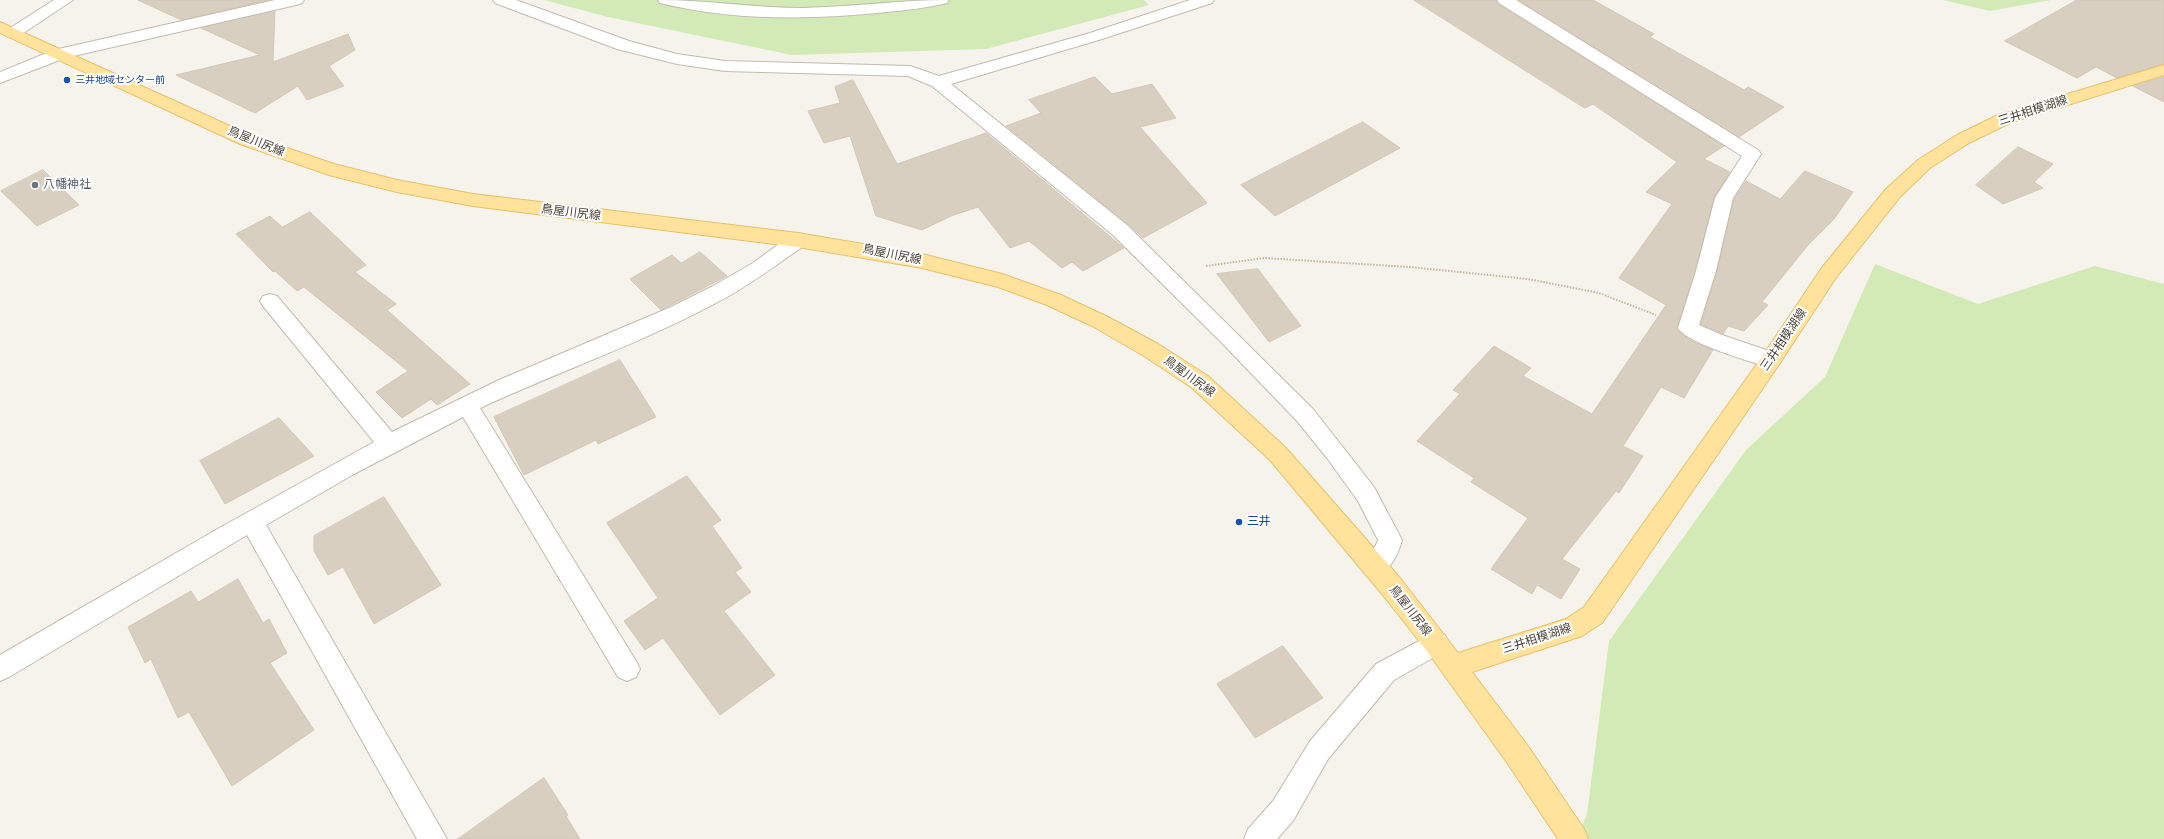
<!DOCTYPE html>
<html>
<head>
<meta charset="utf-8">
<style>
	body { margin:0 }
	canvas { display:block; background:#f6f3ec }
</style>
</head>
<body>
<canvas width="2164" height="839"></canvas>
<script>
const ctx = document.querySelector('canvas').getContext('2d');
ctx.lineJoin = 'round';
function fill(path, color) {
  ctx.fillStyle = color;
  ctx.fill(path, 'evenodd');
}
function strokePath(path, color, width, dash) {
  ctx.strokeStyle = color;
  ctx.lineWidth = width;
  ctx.lineCap = dash ? 'butt' : 'round';
  ctx.setLineDash(dash || []);
  ctx.stroke(path);
}
function label(font, color, halo, rows, align = 'center') {
  ctx.font = font + ' "DejaVu Sans","Noto Sans JP",sans-serif';
  ctx.lineWidth = 4;
  ctx.setLineDash([]);
  ctx.textBaseline = 'middle';
  ctx.strokeStyle = halo;
  ctx.fillStyle = color;
  for (const [text, x, y, turn = 0] of rows) {
    ctx.save();
    ctx.translate(x, y);
    ctx.rotate((+turn || 0) * Math.PI / 180);
    ctx.textAlign = isNaN(turn) ? turn : align;
    if (halo) ctx.strokeText(text, 0, 0);
    ctx.fillText(text, 0, 0);
    ctx.restore();
  }
}
fill(new Path2D(`
	M544 0H1144L1149 5 986 49 792 55 608 17Z
	M1943 0H2051L1990 11Z
	M1875 264 1978 304 2095 266 2164 284V839H1577L1587 814 1609 641 1746 450 1825 377Z`), '#d2eab5');
const building = new Path2D(`
	M138 0H268L182 20Z
	M1414 0H1496L1498 4 1724 146 1704 159 1730 172 1714 198 1695 271 1677 328 1683 335 1713 350 1684 398 1661 387 1623 446 1643 456 1619 493 1616 491 1562 559 1580 569 1561 599 1537 585 1532 594 1491 569 1528 518 1471 482 1474 478 1417 441 1460 394 1453 390 1494 346 1531 368 1523 376 1592 414 1666 305 1619 278 1672 204 1646 192 1677 162 1593 104 1585 108Z
	M1519 0H1593L1654 34 1650 37 1744 90 1748 87 1784 107 1739 137Z
	M2077 0H2164V64L2117 78 2096 67 2077 78 2005 41Z
	M275 11 273 62 348 34 355 50 329 66 344 86 307 100 298 86 255 113 176 75 260 55 201 28Z
	M1095 77 1112 94 1152 84 1176 118 1140 127 1207 203 1143 238 1128 224 1006 126 1041 113 1029 100Z
	M2164 77V102L2133 86Z
	M853 80 897 164 986 133 1124 248 1083 271 1072 262 1062 268 1029 241 1010 248 978 207 951 216 922 230 876 216 850 136 824 143 808 111 840 103 835 87Z
	M1363 122 1400 148 1275 216 1241 185Z
	M2018 147 2053 164 2034 182 2043 188 2003 204 1976 185Z
	M43 170 79 205 37 226 1 191Z
	M1805 171 1853 192 1834 219 1808 245 1762 302 1768 305 1744 331 1728 326 1723 334 1701 324 1717 271 1734 199 1746 181 1780 199Z
	M310 212 366 265 355 272 396 304 387 310 470 384 437 405 431 399 402 418 376 392 408 371 304 287 297 291 275 271 273 272 236 234 270 216 282 227Z
	M700 252 727 276 661 310 630 279 672 255 681 263Z
	M1258 269 1301 326 1269 342 1217 274Z
	M620 360 656 417 598 444 596 440 524 475 494 417Z
	M279 418 314 456 225 504 200 461Z
	M687 476 721 520 712 526 742 568 735 572 751 592 724 611 775 675 720 715 663 638 645 650 624 621 658 598 607 523Z
	M384 497 441 585 374 624 343 567 328 575 314 551V536Z
	M238 579 263 623 269 619 287 653 270 663 314 730 232 786 189 712 178 718 151 659 145 663 128 627 191 591 198 602Z
	M1283 646 1323 698 1255 738 1217 684Z
	M544 778 568 815 566 816 580 839H458Z`);
fill(building, '#d8cfc1');
strokePath(building, '#d3c7b4', 1);
const minor = new Path2D(`
	M54 0H73L19 36H7L5 33 7 30Z
	M275 0H304L302 3 296 5 65 58 0 83V72L54 50Z
	M493 0H516L629 41 677 54 725 61 910 66 939 76 1090 33 1190 0H1214L1212 3 1102 39 951 84 1127 225 1313 409 1374 487 1402 540C1397 558 1386 581 1364 573L1361 566C1366 556 1375 550 1378 540L1358 501 1327 458 1297 421 1222 343 1113 235 932 86 908 76 725 71 677 64 617 49 495 3Z
	M658 0C707 0 755 8 803 8 852 7 900 0 949 0L947 3C927 8 906 10 887 12 812 20 733 21 660 3Z
	M1497 0H1516L1758 150 1761 154 1733 198 1716 271 1699 325 1722 335 1778 354 1782 360 1778 366 1771 368C1752 362 1686 343 1678 328L1696 271 1715 198 1742 156 1499 3Z
	M798 233 805 235 808 240 805 245C779 263 754 282 727 297 648 341 562 370 480 408L636 661 640 669 636 677 627 681 618 677 463 417 354 474 266 525 447 839H417L247 535 9 677 0 681V655L221 527 374 442 263 306 260 301 263 296 270 294 277 296 392 432 499 380 671 307 713 286 753 263 791 235Z
	M1436 632 1445 635 1449 643 1445 651 1394 680 1328 759 1293 821 1277 839H1244L1248 829 1273 801 1310 741 1376 664Z`);
const major = new Path2D(`
	M0 22 252 136 334 164 397 180 473 194 798 233 922 254 1002 274 1061 295 1108 317 1158 344 1208 376 1286 448 1400 578 1458 653 1566 619 1584 607 1764 354 1821 269 1886 189 1918 160 1957 135 1998 115 2164 65V75L2010 123 1969 143 1930 168 1900 197 1835 279 1778 366 1602 623 1582 636 1472 672 1528 746 1584 829 1588 839H1558L1508 764 1427 651 1382 594 1270 460 1192 388 1144 356 1094 327 1047 305 998 287 922 268 798 247 473 206 397 192 329 175 240 144 0 33Z`);
strokePath(minor, '#c2bbae', 2);
strokePath(major, '#e6c16a', 2);
strokePath(new Path2D(`
	M1206 266 1264 258 1410 267 1528 279 1599 293 1656 315`), '#c4b79f', 2, [1.5, 1.5]);
fill(minor, '#fff');
fill(major, '#ffe39c');
for (const [x, y, r, color] of [
	[67,80,4,"#1a4fb4"],
	[35,185,4,"#6b7280"],
	[1239,522,4,"#1a4fb4"]
]) {
  const dot = new Path2D();
  dot.arc(x, y, r, 0, 2 * Math.PI);
  ctx.fillStyle = color;
  ctx.fill(dot);
  strokePath(dot, '#fff', 1.5);
}
label('10px', '#164399', '#fff', [
	["三井地域センター前",75,80]
], 'left');
label('12px', '#4b4439', '#fff', [
	["三井相模湖線",2033,111,-18],
	["鳥屋川尻線",256,142,22],
	["鳥屋川尻線",571,213,7],
	["鳥屋川尻線",892,255,11],
	["三井相模湖線",1784,340,-56],
	["鳥屋川尻線",1189,377,36],
	["鳥屋川尻線",1410,611,52],
	["三井相模湖線",1537,639,-18]
]);
label('12px', '#5b616d', '#fff', [
	["八幡神社",43,185]
], 'left');
label('12px', '#164399', '#fff', [
	["三井",1247,522]
], 'left');
</script>
</body>
</html>
